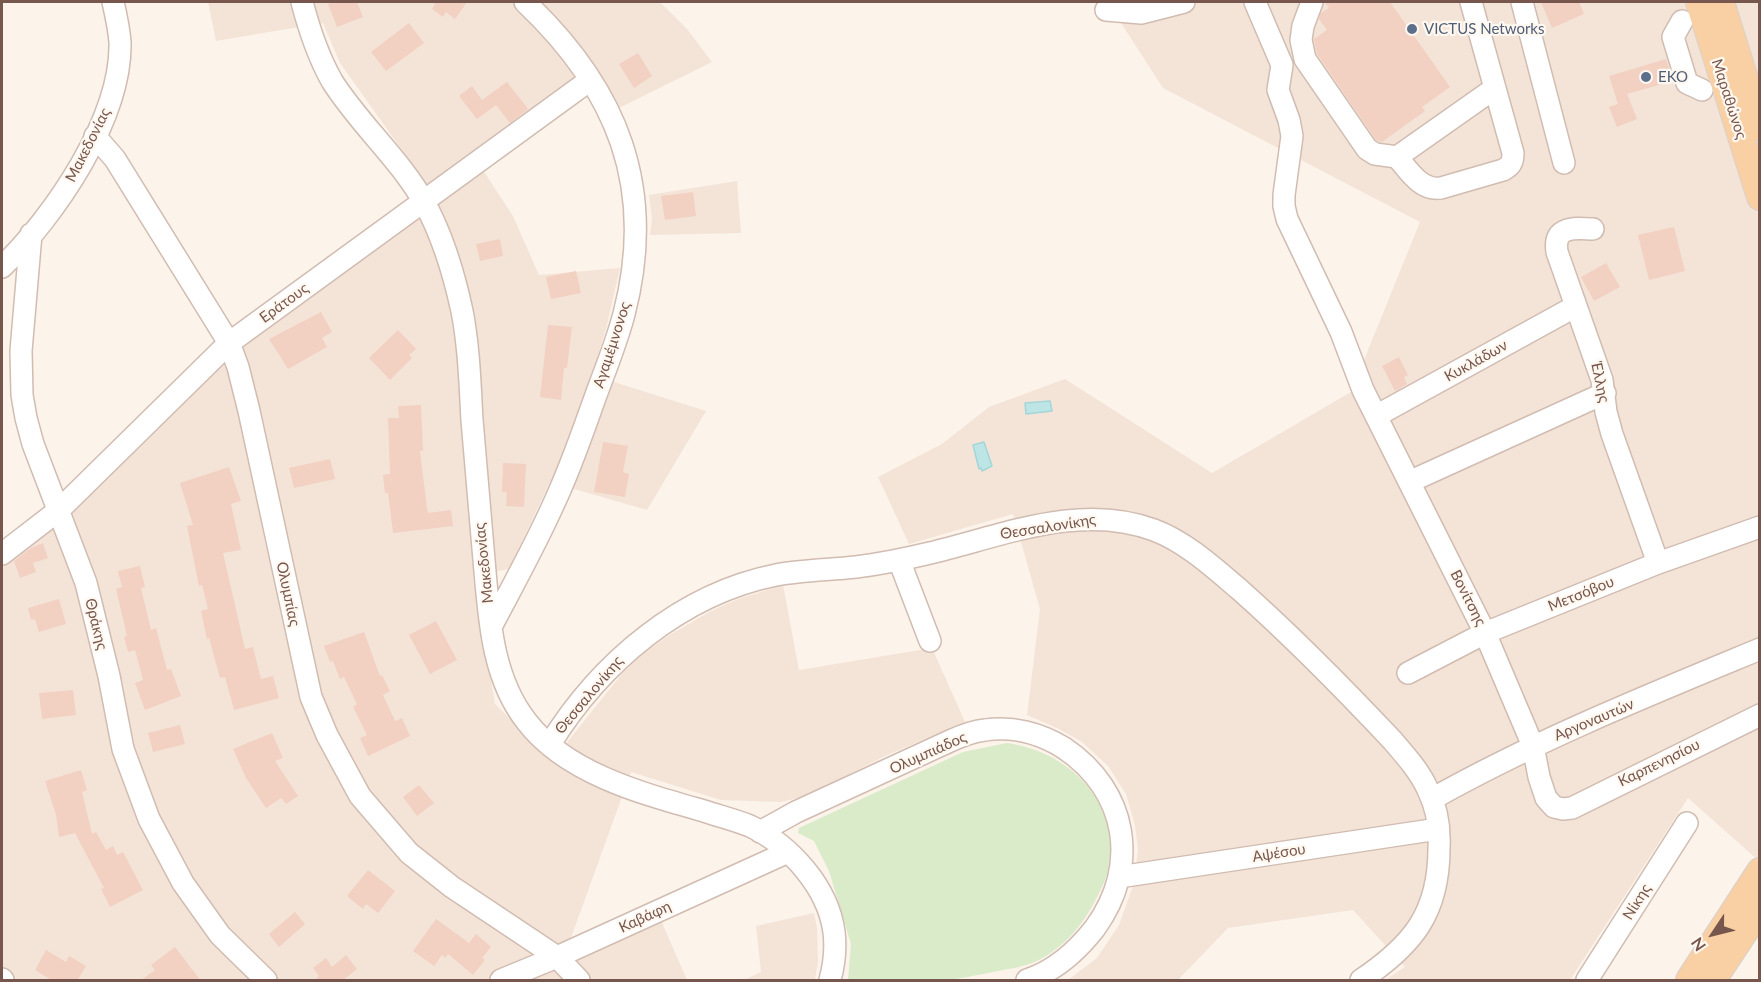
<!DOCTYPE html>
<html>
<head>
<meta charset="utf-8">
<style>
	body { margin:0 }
	#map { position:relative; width:1761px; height:982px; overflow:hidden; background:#fcf3ea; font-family:Lato,sans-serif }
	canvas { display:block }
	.frame { position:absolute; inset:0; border:3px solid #77574d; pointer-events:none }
	.north { position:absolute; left:1683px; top:904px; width:60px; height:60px; -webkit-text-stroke:4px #fff8f0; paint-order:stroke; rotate:235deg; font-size:16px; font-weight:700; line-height:24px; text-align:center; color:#77574d }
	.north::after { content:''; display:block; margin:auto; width:21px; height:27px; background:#77574d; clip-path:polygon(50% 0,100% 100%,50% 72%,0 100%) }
</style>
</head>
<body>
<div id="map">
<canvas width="1761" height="982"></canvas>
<div class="frame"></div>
<div class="north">N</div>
</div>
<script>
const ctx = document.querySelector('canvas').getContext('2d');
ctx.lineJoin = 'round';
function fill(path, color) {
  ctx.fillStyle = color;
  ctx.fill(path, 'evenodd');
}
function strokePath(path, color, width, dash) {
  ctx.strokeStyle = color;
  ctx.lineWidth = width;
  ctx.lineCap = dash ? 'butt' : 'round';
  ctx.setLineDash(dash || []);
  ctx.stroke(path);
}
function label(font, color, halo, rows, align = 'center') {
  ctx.font = font + ' Lato,sans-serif';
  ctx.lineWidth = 4.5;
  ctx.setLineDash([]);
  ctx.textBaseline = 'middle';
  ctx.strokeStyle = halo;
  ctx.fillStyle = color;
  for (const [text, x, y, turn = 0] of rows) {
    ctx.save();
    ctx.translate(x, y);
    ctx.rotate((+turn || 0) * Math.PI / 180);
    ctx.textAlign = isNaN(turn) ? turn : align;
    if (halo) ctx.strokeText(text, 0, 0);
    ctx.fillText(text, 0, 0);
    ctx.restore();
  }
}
fill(new Path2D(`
	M208 2H660L687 29 712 62 619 108 595 65 473 155 513 216 539 275 620 268 606 329 592 375 706 411 647 510 550 482 509 569 473 575 495 704 552 761 625 670 644 653 668 636 711 611 738 599 783 585 799 670 932 648 965 722 885 756 806 796 781 802 721 800 631 772 568 946 660 918 687 980H2V546L242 344 439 202 340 63 323 23 216 41Z
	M1110 2H1759V861L1688 798 1570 980H1385L1405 967 1353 910 1228 928 1178 980H1068L1097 958 1119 925 1133 886 1138 850 1135 825 1126 794 1108 766 1082 742 1059 729 1027 715 1040 609 1013 514 909 544 878 477 942 444 989 407 1065 379 1212 473 1351 392 1420 222 1163 88 1112 9Z
	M737 181 741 233 650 235 652 219 649 195Z
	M814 913 817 928 818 961 815 980H744L761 972 756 926Z`), '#f4e4d8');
fill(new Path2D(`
	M1007 743C1071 752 1124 805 1107 874 1104 884 1099 893 1094 903 1082 926 1062 949 1037 961 1024 967 1008 969 993 972 977 975 960 979 944 980 912 982 879 980 848 980L851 944 829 871 814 841 798 833 799 828 963 752Z`), '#d9ebc8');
const water = new Path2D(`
	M1050 401 1052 411 1026 414 1025 403Z
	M984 442 992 466 982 471 981 468 979 469 973 445Z`);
fill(water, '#bee5e6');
strokePath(water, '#a4d6d8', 1.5);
fill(new Path2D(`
	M335 2H357L363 17 337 27 328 4Z
	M432 2H467L455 19 446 12 443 17 432 9 435 4Z
	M1325 2H1390L1450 87 1422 107 1425 111 1382 142 1376 140 1317 54 1314 39 1327 30 1319 19 1321 13 1329 8Z
	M1541 2H1579L1584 14 1552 28Z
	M409 23 424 43 386 71 371 52Z
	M638 53 652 76 634 88 619 64Z
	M1666 59 1673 81 1627 94 1637 119 1617 127 1609 107 1618 104 1609 76Z
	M507 82 528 109 510 123 496 105 477 119 459 96 472 86 482 100Z
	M693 192 696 216 665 220 661 196Z
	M1674 227 1685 271 1649 280 1638 235Z
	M500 239 503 256 480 261 476 244Z
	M1606 263 1620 287 1594 301 1581 277Z
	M576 271 581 293 551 299 546 277Z
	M321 312 332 332 322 338 327 347 288 369 269 339Z
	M548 325 572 327 567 368H564L561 400 540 397Z
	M398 330 416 349 409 355 412 358 390 380 369 358Z
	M1399 357 1408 375 1404 377 1407 384 1395 391 1382 366Z
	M421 405 423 451H420L427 508 428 513 451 510 453 526 393 533 388 493H385L383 475 390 474 388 418H399L398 406Z
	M603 442 628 446 623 472 629 474 625 497 594 492Z
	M330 459 335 479 294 488 289 468Z
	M503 463 526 464 524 507 506 506 507 492H502Z
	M229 467 241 501 231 504 241 550 223 553 232 592 245 649 253 647 261 679 273 676 279 698 234 710 225 677 220 678 209 638 207 639 201 611 208 609 202 585 199 586 187 526 193 525 180 483Z
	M43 543 48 558 33 563 36 572 20 578 14 561 31 548Z
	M140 566 145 587 141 588 151 630 156 628 167 670 171 669 181 696 145 710 135 683 143 680 135 650 128 652 124 637 127 636 116 589 122 587 118 571Z
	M59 599 66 624 39 632 35 619 31 620 28 608Z
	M436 621 457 660 430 674 409 635Z
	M364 632 380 676 382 675 390 691 383 695 395 721 402 718 410 736 368 756 360 738 367 735 353 707 357 704 344 677 340 679 333 661 330 662 324 646Z
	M73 690 76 715 42 719 39 693Z
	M180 725 185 744 153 752 148 733Z
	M272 733 283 758 275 761 298 796 286 804 281 798 266 808 246 778 233 749Z
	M81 770 87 790 82 792 92 834 96 832 106 850 113 846 117 855 123 852 143 890 110 907 101 889 104 888 75 833 59 837 56 815 45 781Z
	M419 785 434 803 417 816 403 797Z
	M368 870 395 891 378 913 366 904 363 909 347 896Z
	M295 912 305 924 279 947 269 934Z
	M436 919 469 943 476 934 491 947 482 958 485 960 473 975 448 954 445 958 442 955 434 966 413 951Z
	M175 947 201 981H140L155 970 151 965Z
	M46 950 66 962 69 956 86 966 77 981H53L35 970Z
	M346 955 357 969 342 981H314L319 976 313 968 326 958 332 967Z`), '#f2d0c2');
const minor = new Path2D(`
	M302 2C309 29 318 56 332 81 359 124 399 158 424 202 443 236 454 274 462 311 469 347 470 384 472 420 476 467 480 513 484 560 489 615 491 677 527 722 567 774 644 794 704 811 719 816 735 820 750 826 790 845 828 887 834 932 836 948 834 965 830 980
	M1255 2 1282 65 1278 90 1289 120 1292 136 1284 195V206L1287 219 1341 332 1363 390 1485 633 1533 746 1539 777 1546 798 1554 807 1563 809 1572 808 1760 715
	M1312 2 1303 26 1301 40 1305 59 1367 149 1375 154 1397 157
	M1471 2 1513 153C1513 162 1511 166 1503 170L1441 188C1421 191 1409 171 1397 157L1495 88
	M1522 2 1564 163
	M1106 10 1141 13 1184 2
	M1682 21 1673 37 1687 83 1702 90
	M95 136 115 159 229 343 238 367 249 411 311 697 327 735 360 796 409 853 452 887 557 957 579 980
	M1593 229C1574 228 1553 226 1557 252L1602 380 1606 412 1612 434 1658 563
	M31 234 21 351 22 395 26 418 33 444 86 583 109 676 123 749 149 819 183 883 220 935 266 980
	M2 267C54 217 122 118 120 42 119 29 116 15 113 2
	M1376 416 1576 306
	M1409 482 1605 393
	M2 554 59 510 229 343 590 80
	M899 560 930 641
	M491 627C513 585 536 544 555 501 571 467 583 431 596 395 606 368 617 341 624 314 657 187 617 89 525 2
	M1408 673 1485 633 1658 563 1760 527
	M550 744C600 663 681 594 776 575 803 570 829 570 856 567 880 564 905 559 930 553 1002 536 1080 502 1154 530 1186 542 1214 568 1240 590 1293 637 1344 689 1393 741 1406 756 1420 772 1428 790 1437 808 1440 829 1439 848 1439 913 1413 945 1361 980
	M1432 799C1537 740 1649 695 1760 649
	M760 832 796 812 950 741C961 736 973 731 985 730 1012 726 1040 733 1064 748 1128 791 1140 866 1095 928 1077 951 1055 971 1027 980
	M1119 877 1438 829
	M2 979 3 980
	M501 980 557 957 788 852
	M1587 980 1687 823`);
const major = new Path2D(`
	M1699 2 1760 197
	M1721 2 1760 127
	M1689 980 1760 871
	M1713 980 1760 909`);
strokePath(minor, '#d1bcb1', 24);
strokePath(major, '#d9d0cd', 28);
strokePath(minor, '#fff', 21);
strokePath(major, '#f9d0a4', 26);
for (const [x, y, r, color] of [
	[1412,29,6,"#5c6f8a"],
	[1646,77,6,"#5c6f8a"]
]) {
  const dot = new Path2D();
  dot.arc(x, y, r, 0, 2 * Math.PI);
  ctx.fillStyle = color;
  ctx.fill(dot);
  strokePath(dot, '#fff8f0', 2);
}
label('15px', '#4e5e75', '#fff8f0', [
	["VICTUS Networks",1424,29],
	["EKO",1658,77]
], 'left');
label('15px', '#77574d', '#fff8f0', [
	["Μαραθώνος",1729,99,72],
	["Μακεδονίας",88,145,-63],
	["Εράτους",284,303,-36],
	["Αγαμέμνονος",612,345,-72],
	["Κυκλάδων",1476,361,-29],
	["Έλλης",1600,382,78],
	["Θεσσαλονίκης",1048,527,-9],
	["Μακεδονίας",484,563,-96],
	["Ολυμπίας",288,594,78],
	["Μετσόβου",1581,594,-22],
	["Βονίτσης",1468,598,63],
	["Θράκης",96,624,76],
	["Θεσσαλονίκης",589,695,-50],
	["Αργοναυτών",1594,720,-23],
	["Ολυμπιάδος",928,753,-24],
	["Καρπενησίου",1659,763,-26],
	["Αψέσου",1279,853,-9],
	["Νίκης",1637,902,-58],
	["Καβάφη",645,917,-25]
]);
</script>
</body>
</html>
